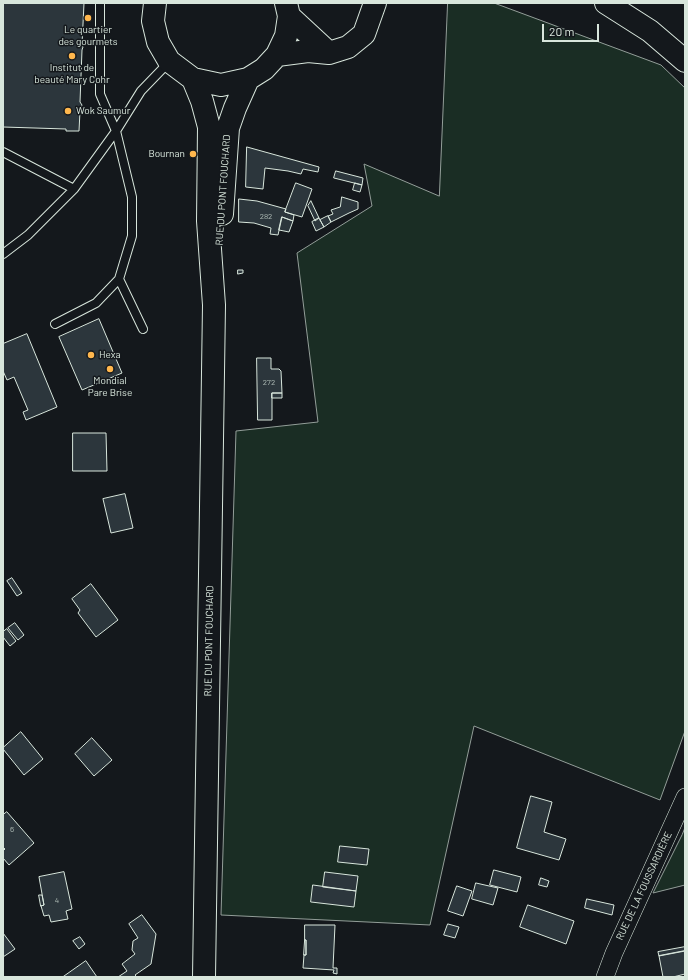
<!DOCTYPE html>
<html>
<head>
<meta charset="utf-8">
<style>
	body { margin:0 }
	#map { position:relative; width:688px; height:980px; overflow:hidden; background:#14181c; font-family:Barlow,sans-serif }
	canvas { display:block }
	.frame { position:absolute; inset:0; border:4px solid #d8e6dc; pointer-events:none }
	.scale { position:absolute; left:542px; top:24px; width:57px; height:18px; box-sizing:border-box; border:2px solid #d8e6dc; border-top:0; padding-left:5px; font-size:12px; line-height:14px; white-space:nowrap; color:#d8e6dc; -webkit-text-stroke:3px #14181c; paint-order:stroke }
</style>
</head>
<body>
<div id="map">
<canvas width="688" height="980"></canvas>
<div class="frame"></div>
<div class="scale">20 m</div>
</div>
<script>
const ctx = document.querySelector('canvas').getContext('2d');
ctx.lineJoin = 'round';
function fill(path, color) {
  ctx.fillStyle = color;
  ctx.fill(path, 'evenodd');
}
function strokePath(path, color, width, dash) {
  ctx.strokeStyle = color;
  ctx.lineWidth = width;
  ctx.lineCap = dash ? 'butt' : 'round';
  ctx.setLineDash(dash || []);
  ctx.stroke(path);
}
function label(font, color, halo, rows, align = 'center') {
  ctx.font = font + ' Barlow,sans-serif';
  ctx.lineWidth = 3;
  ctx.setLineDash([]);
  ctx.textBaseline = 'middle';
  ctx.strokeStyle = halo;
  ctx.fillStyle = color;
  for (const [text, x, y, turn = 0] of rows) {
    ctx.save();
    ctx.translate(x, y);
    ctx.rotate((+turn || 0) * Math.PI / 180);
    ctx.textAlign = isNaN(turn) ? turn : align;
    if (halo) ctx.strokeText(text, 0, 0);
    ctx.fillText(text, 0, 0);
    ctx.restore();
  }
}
const green = new Path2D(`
	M448 3H494L661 65 685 88V731L660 800 474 726 430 925 221 915 236 431 318 422 297 253 372 206 364 164 439 196Z
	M685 828V885L653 893 682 835Z`);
fill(green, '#1a2d24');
strokePath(green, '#939e99', 1);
const building = new Path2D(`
	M3 3H84L82 45 83 47 82 50 80 102 82 105 80 111 79 131H66V129L3 127Z
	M247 147 319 167 318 172 303 169 301 174 288 171 265 168 263 189 246 187Z
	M336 171 363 178 362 185 334 178Z
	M296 183 312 189 302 217 285 212Z
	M355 183 362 185 360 192 353 190Z
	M342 197 358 202V209L349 213 331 222 328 216 333 214 331 210 340 207Z
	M239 199 257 201 286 209 285 212 294 215 293 221 282 217 278 235 270 234 271 228 254 223 239 222Z
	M311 201 319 218 315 221 308 206Z
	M328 216 331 222 324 227 320 220Z
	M282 217 293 221 289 232 279 230Z
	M319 218 324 227 316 231 312 222Z
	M238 270H243V273L238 274Z
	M99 319 122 373 82 390 59 337Z
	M27 334 57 407 26 420 23 412 28 410 14 377 7 380 3 371V344Z
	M257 358H271V369H279L281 371 282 393H272V420H258Z
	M272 393H282V398H272Z
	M73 433H106L107 471H73Z
	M125 494 133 528 111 533 103 499Z
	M12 578 22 593 17 596 7 581Z
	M91 584 118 620 96 637 78 613 80 610 72 599Z
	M15 623 24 635 18 640 8 628Z
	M7 629 16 641 10 646 3 637V632Z
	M21 732 43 759 24 775 3 749V748Z
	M92 738 112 760 94 776 75 754Z
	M531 796 552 802 544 832 566 839 559 860 517 848Z
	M7 812 34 843 9 865 3 858V851L5 849 3 847V815Z
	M340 846 369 849 367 865 338 862Z
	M494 870 521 877 517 892 490 885Z
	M64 872 72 909 66 911 68 919 51 922 49 915 44 916 41 906 44 905 39 877Z
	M325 872 358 876 356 891 323 887Z
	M541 878 549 881 547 887 539 885Z
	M476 883 498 888 493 905 472 899Z
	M313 885 356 891 354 907 311 902Z
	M457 886 472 891 463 916 448 911Z
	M39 895H42L44 905 41 906Z
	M587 899 614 905 612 915 585 908Z
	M528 905 574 921 566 944 520 927Z
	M142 915 156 934 151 964 135 975 137 977H118L127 971 122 964 135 954 132 950 133 941 138 938 129 924Z
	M448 924 459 927 455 938 444 935Z
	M305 925H335L333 968H337V974L333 973 334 970 303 968 304 955H306V940H305Z
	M3 933 15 949 3 957Z
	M80 937 85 944 79 949 73 941Z
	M305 940H306V955H304Z
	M685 947V951L659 956 658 952Z
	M685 951V974L673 977H663L659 956Z
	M86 961 97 977H63Z`);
fill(building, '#2c363c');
strokePath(building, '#d8e6dc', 1);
const lane = new Path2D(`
	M3 152 74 189
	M3 254 28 235 74 189 116 131 141 91 169 62
	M119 279 143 329
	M55 324 96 303 119 279 132 236V197L116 131 100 94V3`);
const street = new Path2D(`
	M605 977 614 953 685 797`);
const secondary = new Path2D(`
	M155 3 153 21 158 42 169 61 193 79 221 85 248 79 264 69 277 55 286 36 289 16 286 3
	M606 3 650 31 685 61
	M289 16 329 53
	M277 55 308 51 329 53 348 47 364 34 375 3
	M193 79 202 101 209 127 208 221 214 305 204 977
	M222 214 228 128 235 108 248 79`);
strokePath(lane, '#d8e6dc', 10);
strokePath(street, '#d8e6dc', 18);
strokePath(secondary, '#d8e6dc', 24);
strokePath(lane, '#14181c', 8);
strokePath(street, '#14181c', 17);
strokePath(secondary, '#14181c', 22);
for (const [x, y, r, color] of [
	[88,18,4,"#ffb74d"],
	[72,56,4,"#ffb74d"],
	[68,111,4,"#ffb74d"],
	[193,154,4,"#ffb74d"],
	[91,355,4,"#ffb74d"],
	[110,369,4,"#ffb74d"]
]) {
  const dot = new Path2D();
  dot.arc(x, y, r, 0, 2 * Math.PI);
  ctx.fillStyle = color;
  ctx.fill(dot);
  strokePath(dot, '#14181c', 1.5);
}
label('8px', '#adbab4', null, [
	["282",266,216],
	["272",269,382],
	["6",12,829],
	["4",57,900]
]);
label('10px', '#d8e6dc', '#14181c', [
	["Le quartier",88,30],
	["des gourmets",88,42],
	["Institut de",72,68],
	["beauté Mary Cohr",72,80],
	["Wok Saumur",76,111,"left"],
	["Bournan",185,154,"right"],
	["Hexa",99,355,"left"],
	["Mondial",110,381],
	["Pare Brise",110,393]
]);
label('10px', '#d8e6dc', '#14181c', [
	["RUE DU PONT FOUCHARD",223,190,-86],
	["RUE DU PONT FOUCHARD",209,641,-89],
	["RUE DE LA FOUSSARDIÈRE",644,886,-65]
]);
</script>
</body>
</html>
